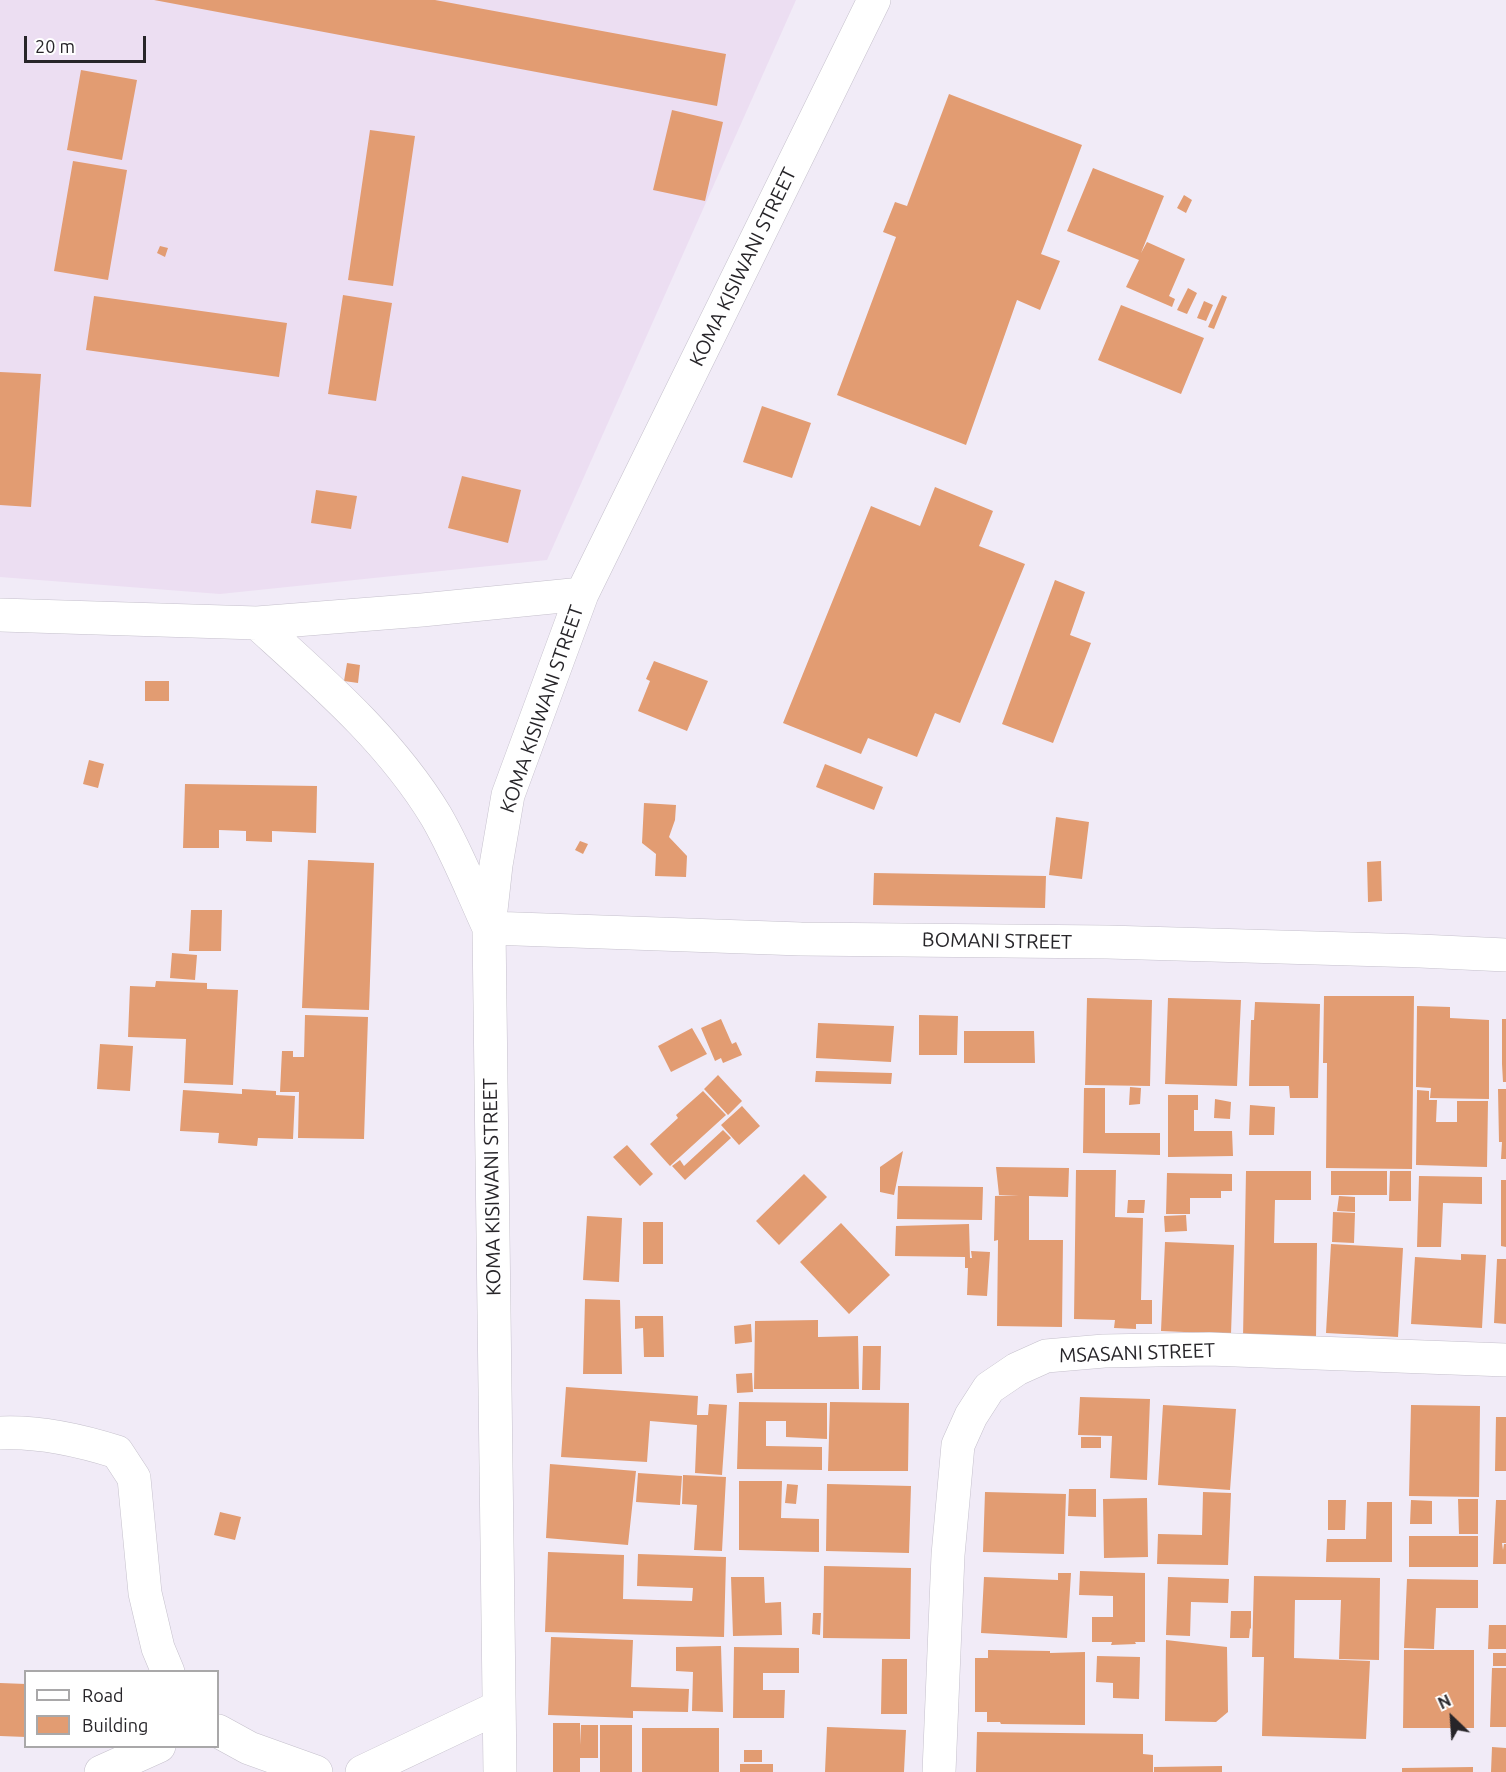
<!DOCTYPE html>
<html>
<head>
<meta charset="utf-8">
<style>
	body { margin:0 }
	#map { position:relative; width:1506px; height:1772px; overflow:hidden; background:#f1ebf7; font-family:Ubuntu,sans-serif }
	canvas { display:block }
	.legend { position:absolute; left:24px; top:1670px; width:195px; height:78px; box-sizing:border-box; background:#fff; border:2px solid #a9a8a9; margin:0; padding:8px 10px; list-style:none; font-size:18px; color:#272529 }
	.legend li { display:flex; align-items:center; gap:12px; height:30px }
	.legend b { width:30px; border:2px solid #a9a8a9 }
	.north { position:absolute; left:1422px; top:1688px; width:60px; height:60px; -webkit-text-stroke:4px #fff; paint-order:stroke; rotate:335deg; font-size:16px; font-weight:700; line-height:24px; text-align:center; color:#272529 }
	.north::after { content:''; display:block; margin:auto; width:21px; height:27px; background:#272529; clip-path:polygon(50% 0,100% 100%,50% 72%,0 100%) }
	.scale { position:absolute; left:24px; top:36px; width:122px; height:27px; box-sizing:border-box; border:3px solid #272529; border-top:0; padding-left:8px; font-size:18px; line-height:21px; white-space:nowrap; color:#272529; -webkit-text-stroke:4px #fff; paint-order:stroke }
</style>
</head>
<body>
<div id="map">
<canvas width="1506" height="1772"></canvas>
<ul class="legend">
<li><b style="height:8px;background:#fff"></b>Road</li>
<li><b style="height:16px;background:#e29c72"></b>Building</li>
</ul>
<div class="north">N</div>
<div class="scale">20 m</div>
</div>
<script>
const ctx = document.querySelector('canvas').getContext('2d');
ctx.lineJoin = 'round';
function fill(path, color) {
  ctx.fillStyle = color;
  ctx.fill(path, 'evenodd');
}
function strokePath(path, color, width, dash) {
  ctx.strokeStyle = color;
  ctx.lineWidth = width;
  ctx.lineCap = dash ? 'butt' : 'round';
  ctx.setLineDash(dash || []);
  ctx.stroke(path);
}
function label(font, color, halo, rows, align = 'center') {
  ctx.font = font + ' Ubuntu,sans-serif';
  ctx.lineWidth = 4.5;
  ctx.setLineDash([]);
  ctx.textBaseline = 'middle';
  ctx.strokeStyle = halo;
  ctx.fillStyle = color;
  for (const [text, x, y, turn = 0] of rows) {
    ctx.save();
    ctx.translate(x, y);
    ctx.rotate((+turn || 0) * Math.PI / 180);
    ctx.textAlign = isNaN(turn) ? turn : align;
    if (halo) ctx.strokeText(text, 0, 0);
    ctx.fillText(text, 0, 0);
    ctx.restore();
  }
}
fill(new Path2D(`
	M0 0H796L547 560 220 594 0 577Z`), '#ecdef2');
fill(new Path2D(`
	M154 0H435L726 54 717 106Z
	M81 70 137 80 122 160 67 150Z
	M949 94 1082 145 1041 254 1060 261 1040 310 1017 300 966 445 837 395 896 237 883 232 895 202 907 206Z
	M672 110 723 122 705 201 653 190Z
	M370 130 415 136 393 286 348 280Z
	M73 161 127 170 108 280 54 271Z
	M1093 168 1164 196 1141 253 1147 242 1185 259 1169 296 1175 299 1172 307 1126 287 1139 260 1067 231Z
	M1184 195 1192 200 1186 213 1177 208Z
	M160 246 168 248 165 257 157 253Z
	M1188 288 1197 293 1187 314 1177 310Z
	M343 295 392 303 376 401 328 394Z
	M1222 295 1227 297 1214 329 1208 327Z
	M94 296 287 323 279 377 86 350Z
	M1204 301 1213 305 1206 321 1197 318Z
	M1121 305 1204 338 1181 394 1098 360Z
	M0 372 41 374 31 507 0 505Z
	M762 406 811 423 792 478 743 462Z
	M462 476 521 490 508 543 448 528Z
	M935 487 993 511 979 546 1025 564 960 723 935 713 917 757 868 738 861 754 783 723 871 506 920 526Z
	M316 490 357 496 351 529 311 523Z
	M1055 580 1085 592 1070 635 1091 643 1053 743 1002 724Z
	M654 661 708 681 687 731 638 711 650 681 646 679Z
	M347 663 360 665 358 683 344 681Z
	M145 681H169V701H145Z
	M89 760 104 764 98 788 83 784Z
	M825 764 883 787 874 810 816 787Z
	M185 784 317 786 316 833 272 831V842L246 841V831L219 830V848H183Z
	M644 803 676 805 675 820 669 837 687 856 686 877 655 876 656 854 642 843Z
	M1056 817 1089 822 1082 879 1049 875Z
	M580 841 588 844 583 854 575 850Z
	M308 860 374 863 369 1010 302 1008Z
	M1381 861 1382 901 1368 902 1367 862Z
	M874 873 1046 876 1045 908 873 905Z
	M191 910H222L221 951H189Z
	M172 953 197 955 195 980 170 978Z
	M156 981 207 983V989L238 990 233 1085 184 1083 186 1039 128 1037 130 986 155 987Z
	M1324 996H1414L1412 1169 1326 1168 1327 1063H1323Z
	M1087 998 1152 1000 1150 1086 1085 1085Z
	M1168 998 1241 1000 1237 1086 1165 1084Z
	M1255 1002 1320 1004 1318 1098H1290L1289 1086H1249L1251 1020H1254Z
	M1417 1006 1450 1007V1018L1489 1020V1099L1430 1098 1431 1088 1416 1087Z
	M305 1015 368 1017 364 1139 298 1138 299 1092H280L282 1051H293V1057H304Z
	M919 1015 958 1016 957 1055H919Z
	M721 1019 732 1044 736 1042 742 1055 723 1063 721 1058 715 1061 701 1028Z
	M1502 1019H1506V1082H1503L1502 1064Z
	M818 1023 894 1026 891 1062 816 1058Z
	M692 1028 707 1054 671 1072 658 1046Z
	M964 1031H1034L1035 1063H964Z
	M100 1044 133 1046 130 1091 97 1089Z
	M816 1071 892 1073 891 1084 815 1082Z
	M718 1075 742 1101 728 1115 704 1089Z
	M1130 1087 1141 1088 1140 1104 1129 1105Z
	M1084 1088H1105V1133H1160V1155L1083 1153Z
	M242 1089 276 1091V1095L295 1096 293 1139 258 1138 257 1146 218 1143 219 1133 180 1131 183 1090 242 1094Z
	M1498 1089H1506V1159H1501L1502 1142H1499Z
	M1417 1090 1429 1091V1100H1437L1436 1122H1457V1101H1488L1487 1167 1416 1165Z
	M703 1091 726 1115 670 1166 650 1144 678 1118 676 1115Z
	M1168 1095H1198V1110H1194V1131H1232L1233 1156 1168 1157Z
	M1215 1099 1231 1102 1230 1119 1214 1118Z
	M1250 1105 1275 1107 1274 1135H1249Z
	M742 1106 760 1126 739 1145 721 1125Z
	M723 1130 731 1138 685 1180 672 1166 680 1160 684 1166Z
	M627 1145 653 1174 640 1186 613 1157Z
	M903 1151 894 1195 880 1192V1167Z
	M996 1167 1069 1168 1068 1197 1029 1196V1240H1063L1062 1327 997 1326 998 1240 994 1241 995 1196 1019 1195H999Z
	M1076 1170H1116L1115 1217 1143 1218 1141 1300H1152V1324H1136V1329L1114 1328 1115 1320 1074 1319Z
	M1246 1171H1311V1200H1275L1274 1243H1317L1316 1339 1243 1338Z
	M1331 1171H1387V1195H1331Z
	M1390 1171H1411V1201H1389Z
	M1167 1173 1232 1174V1191H1221V1198H1190V1214H1166Z
	M804 1174 827 1197 779 1245 756 1221Z
	M1419 1176 1482 1177V1204L1443 1203 1441 1247H1417Z
	M1501 1180H1506V1247L1501 1246Z
	M898 1186 983 1187 982 1220 897 1219Z
	M1339 1196 1355 1197V1212L1337 1211Z
	M1128 1200H1145L1144 1213H1127Z
	M1333 1212 1355 1213 1354 1243 1332 1242Z
	M1186 1215 1187 1231 1165 1232 1164 1216Z
	M587 1216 622 1218 619 1282 583 1280Z
	M643 1222H663V1264H643Z
	M841 1223 890 1275 849 1314 800 1262Z
	M969 1224 970 1258H972L971 1251 990 1252 987 1296 967 1295 968 1268H965V1257L895 1256 896 1226Z
	M1165 1242 1234 1245 1231 1334 1161 1331Z
	M1331 1244 1403 1248 1398 1337 1326 1333Z
	M1461 1254 1486 1255 1482 1328 1411 1324 1415 1257 1461 1260Z
	M1497 1259H1506V1324L1494 1323Z
	M585 1299 620 1300 622 1374H583Z
	M635 1316H663L664 1357H644L643 1328 635 1329Z
	M818 1320V1337L858 1336 859 1389H754L755 1321Z
	M751 1324 752 1342 735 1344 734 1326Z
	M863 1346H881L880 1390H862Z
	M752 1373 753 1392 737 1393 736 1374Z
	M566 1387 698 1396 697 1415H708L709 1404 727 1405 722 1475 695 1473 697 1425 650 1421 647 1462 561 1457Z
	M1080 1397 1150 1399 1147 1480 1110 1478 1112 1436 1078 1435Z
	M739 1402 827 1403V1439L786 1437V1421H766V1446L822 1447V1470L737 1469Z
	M830 1402 909 1403 908 1471H828Z
	M1163 1405 1236 1409 1230 1490 1158 1485Z
	M1411 1405 1480 1406 1479 1497 1409 1496Z
	M1496 1417H1506V1471H1495Z
	M1081 1437H1101V1448H1081Z
	M550 1464 636 1471 628 1545 546 1538Z
	M638 1473 682 1476 680 1505 636 1502Z
	M683 1475 726 1477 722 1551 694 1550 697 1505 682 1504Z
	M739 1481H782L781 1518 819 1519V1552L739 1550Z
	M787 1484 798 1485 796 1504 785 1503Z
	M827 1484 911 1486 909 1553 826 1551Z
	M1069 1489H1096V1517L1068 1516Z
	M985 1492 1066 1494 1064 1554 983 1552Z
	M1203 1492 1231 1493 1228 1565 1157 1564 1158 1534 1202 1535Z
	M1147 1498 1148 1557 1104 1558 1103 1499Z
	M1458 1499H1478V1534H1459Z
	M1328 1500H1346L1345 1530H1328Z
	M1411 1500 1432 1501V1524H1410Z
	M1496 1500H1506V1543H1502L1503 1550 1504 1544H1506V1564H1493Z
	M1367 1502H1392V1562H1326L1327 1539H1366Z
	M220 1512 241 1517 235 1540 214 1535Z
	M1409 1536H1478V1567H1409Z
	M548 1552 624 1555 623 1599 692 1601 693 1588 637 1586 638 1554 726 1557 724 1637 545 1632Z
	M824 1566 911 1568 910 1639 823 1638Z
	M1080 1571 1145 1573V1642H1135L1136 1644 1111 1645 1112 1642H1092V1617H1113V1596L1079 1595Z
	M1058 1573H1071L1067 1638 981 1633 984 1577 1058 1580Z
	M1254 1576 1380 1578 1379 1660 1339 1659 1341 1600H1295L1294 1658 1268 1657 1370 1661 1366 1739 1262 1736 1264 1657H1252Z
	M731 1577H764L765 1603 781 1602 782 1635 733 1636Z
	M1168 1577 1229 1579 1228 1603 1191 1602 1190 1636 1166 1635Z
	M1407 1579 1478 1580V1608H1436L1434 1649 1404 1648Z
	M1231 1611H1251V1629L1250 1628 1249 1638H1230Z
	M813 1613H821L820 1635 812 1634Z
	M1489 1625H1506V1649H1488Z
	M551 1637 633 1640 631 1687 689 1689 688 1712 633 1711V1718L548 1715Z
	M1166 1640 1227 1647 1228 1712 1216 1722 1165 1721Z
	M721 1646 723 1712 692 1711 693 1672 676 1671V1647Z
	M734 1647 799 1648V1673H763V1690H785L784 1718H733Z
	M988 1650 1050 1651V1653L1085 1652V1725L1001 1724 1000 1722H987V1712H975V1658H988Z
	M1404 1650H1474V1728H1403Z
	M1493 1653H1506V1666H1493Z
	M1097 1656 1140 1657 1139 1699 1113 1698V1683L1096 1682Z
	M882 1659H907V1714H881Z
	M1492 1668H1506V1727H1490Z
	M0 1683 26 1684V1737L0 1736Z
	M553 1723H580V1745L581 1725H598V1758H580V1772H553Z
	M600 1725H632V1772H600Z
	M827 1727 906 1730 904 1772H825Z
	M642 1728H719V1772H642Z
	M977 1732 1143 1734V1754L1153 1755V1772H976Z
	M1492 1747 1506 1748V1772H1491Z
	M744 1750H762V1762H744Z
	M740 1764H773V1772H740Z
	M1222 1766V1772H1154V1767Z
	M1473 1767V1772H1402V1768Z`), '#e29c72');
const minor = new Path2D(`
	M0 615 257 623 422 610 582 594
	M257 623C322 682 390 740 436 816 457 852 472 891 489 928L801 939 1107 942 1420 951 1506 955
	M0 1433C40 1431 79 1440 117 1452L134 1478 145 1593 158 1648 168 1672
	M218 1731 249 1748 316 1772
	M101 1772 159 1746
	M362 1772 499 1707
	M500 1772 489 928 496 865 508 795 582 594 874 0
	M939 1772 948 1555 958 1445 971 1416 989 1388 1017 1369 1046 1356 1104 1351 1209 1349 1506 1360`);
strokePath(minor, '#c5c0cc', 34);
strokePath(minor, '#fff', 33);
label('20px', '#272529', '#fff', [
	["KOMA KISIWANI STREET",743,267,-64],
	["KOMA KISIWANI STREET",542,709,-71],
	["BOMANI STREET",997,941,1],
	["KOMA KISIWANI STREET",492,1187,-91],
	["MSASANI STREET",1137,1353,-2]
]);
</script>
</body>
</html>
